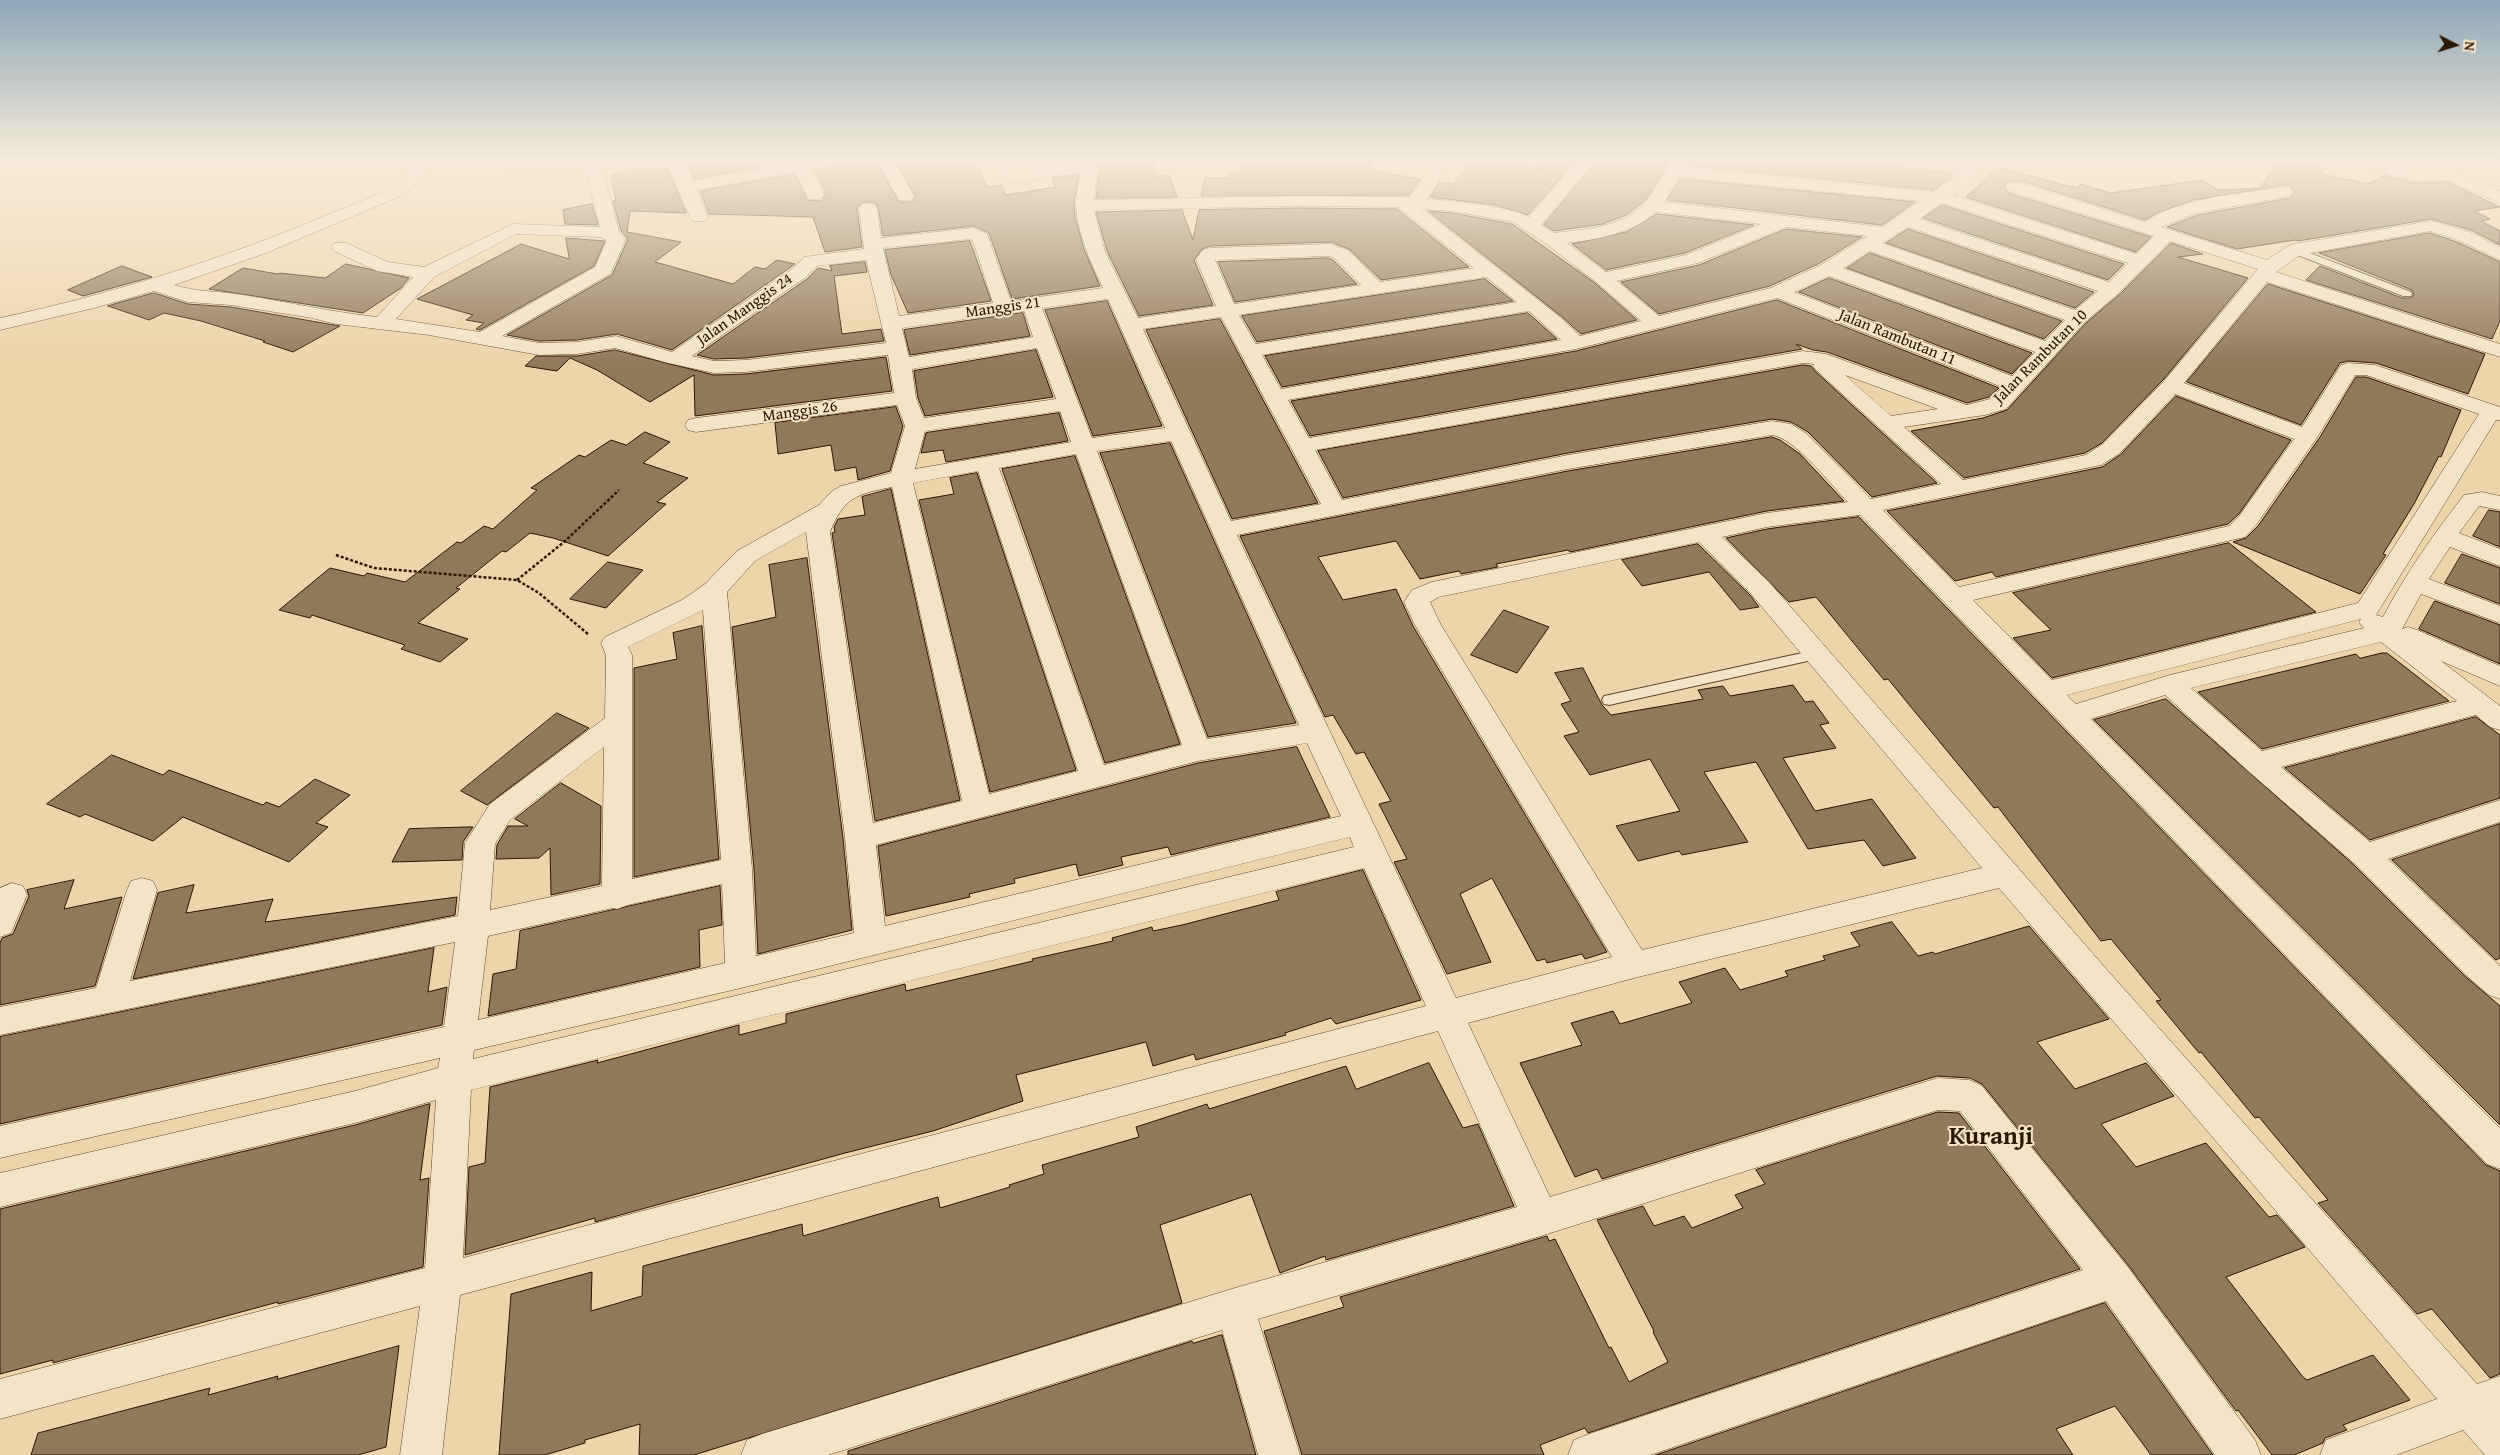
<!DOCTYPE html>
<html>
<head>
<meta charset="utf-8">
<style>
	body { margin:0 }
	#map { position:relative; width:2500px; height:1455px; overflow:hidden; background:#edd5ab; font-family:"Gentium Book Plus",serif }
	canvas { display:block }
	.north { position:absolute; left:2430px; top:20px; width:50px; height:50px; -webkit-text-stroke:4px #f3e4c8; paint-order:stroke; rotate:95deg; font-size:14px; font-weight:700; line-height:20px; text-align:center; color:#2c1600 }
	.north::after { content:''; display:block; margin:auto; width:18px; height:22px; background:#2c1600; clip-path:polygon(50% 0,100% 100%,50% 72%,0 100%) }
</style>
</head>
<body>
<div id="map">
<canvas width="2500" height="1455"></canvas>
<div class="north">N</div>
</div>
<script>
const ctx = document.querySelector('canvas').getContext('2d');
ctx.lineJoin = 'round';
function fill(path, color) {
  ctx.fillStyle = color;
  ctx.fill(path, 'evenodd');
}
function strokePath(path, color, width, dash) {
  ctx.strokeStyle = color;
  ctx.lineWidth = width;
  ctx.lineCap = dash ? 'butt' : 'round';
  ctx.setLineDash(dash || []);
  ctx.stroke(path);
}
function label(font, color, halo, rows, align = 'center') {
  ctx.font = font + ' "Gentium Book Plus",serif';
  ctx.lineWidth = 4;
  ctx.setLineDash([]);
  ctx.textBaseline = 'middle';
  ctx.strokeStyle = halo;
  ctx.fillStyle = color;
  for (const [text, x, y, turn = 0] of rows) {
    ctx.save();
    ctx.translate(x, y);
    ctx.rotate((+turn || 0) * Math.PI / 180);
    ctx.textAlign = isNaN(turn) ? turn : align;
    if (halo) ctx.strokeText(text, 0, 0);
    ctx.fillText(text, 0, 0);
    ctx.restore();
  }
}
const building = new Path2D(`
	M709 162H758L761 167 694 179 688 165Z
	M860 162H876L899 202H911L916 197 897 163 908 162H940L942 165 976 162 987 187 1001 185 1006 195 1056 187 1052 178 1079 174 1074 202 1075 217 1084 249 1100 286 1012 299 989 233 974 226 883 236 878 207 874 202H862L857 208 862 247 825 252 813 217 709 214 700 191 795 174 807 200 821 201 826 194 815 170Z
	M1098 162H1153L1155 176 1169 175 1177 197 1096 198 1100 165Z
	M1241 162H1374L1369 170 1420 179 1409 195 1201 196 1205 178H1229V174L1242 173Z
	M1472 162H1501L1539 169 1540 162H1575L1528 215 1496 205 1430 197 1440 182 1453 184Z
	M1596 162H1669L1646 200 1626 215 1603 224 1554 231 1544 225Z
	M1689 162H1874L1875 164 1900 165 1908 169 1951 173 1952 177 1933 190 1687 165Z
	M2278 162H2298L2325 168 2322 174 2368 184 2385 175 2413 183 2448 182 2500 207 2474 211 2490 219 2481 221 2500 231V245L2471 230 2431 219 2298 241 2295 240 2237 249 2167 227 2198 215 2290 198 2294 191 2290 186 2284 185 2193 200 2159 212 2145 220 2022 181H2009L2004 186 2008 193 2151 237 2136 252 1966 197 1999 167 2064 185 2077 188 2081 184 2111 193 2202 180 2218 190 2260 188Z
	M668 169 686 213 630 211 627 232 681 242 655 262 733 284 755 267 765 269 777 260 795 264 672 350 617 334 577 340 539 341 507 335 612 275 628 239 621 231 613 201 616 200 611 175 638 170Z
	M1680 179 1915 202 1882 225 1667 200Z
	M592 204 598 225 565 224 563 210Z
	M1942 205 2124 264 2108 280 1923 218Z
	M1299 208 1397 209 1469 267 1381 280 1349 249 1331 242 1210 246 1202 249 1194 260 1213 305 1139 316 1107 251 1096 212 1182 210 1193 240 1199 210Z
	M1428 211 1452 213 1512 224 1595 283 1637 320 1581 334 1561 316Z
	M1657 214 1754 225 1685 253 1606 270 1572 244 1626 232Z
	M1786 229 1862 237 1820 263 1770 286 1659 314 1621 282 1699 265Z
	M1908 229 2094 292 2075 308 1886 243Z
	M2430 233 2457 242 2500 262V321L2492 339 2306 280 2320 266 2402 298H2411L2414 295 2412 290 2319 253Z
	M566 238 605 241 594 266 480 330 476 329 484 323 466 320 473 315 417 299 521 244 569 259Z
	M970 241 991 301 908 313 891 275 885 250Z
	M2171 243 2203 254 2178 257 2248 278 2163 380 2102 443 2085 453 1964 478 1911 431 1983 418 2007 410 2086 323 2120 294Z
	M1870 253 2062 321 2044 339 1847 268Z
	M1328 258 1333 260 1357 284 1235 302 1218 262Z
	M865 262 867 272 834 276 842 334 881 329 884 341 746 358 714 359 697 355 807 279 818 268 832 271 830 266Z
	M346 264 409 278 401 288 363 313 209 289 243 268 278 274 280 273 325 278Z
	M122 266 152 277 83 296 68 290Z
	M1829 278 2032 353 2012 374 1799 292Z
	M1485 279 1513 301 1257 342 1242 316Z
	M2268 284 2485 354 2468 394 2376 363 2348 361 2340 363 2301 425 2187 382Z
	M154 293 188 304 231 307 340 326 293 352 263 342 265 341 201 321 164 313 149 320 108 306Z
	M1777 300 1999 388 1989 397 1967 403 1827 352 1813 350 1796 344 1802 349 1310 436 1291 401 1576 351Z
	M1107 301 1162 426 1093 436 1045 310Z
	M1023 313 1030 336 910 355 904 330Z
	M1528 313 1557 339 1282 387 1265 356Z
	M1220 319 1318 503 1232 519 1146 330Z
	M615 350 714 375 746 374 886 357 892 391 695 416 694 375 650 402 597 370 570 358 557 371 525 366 536 356H577Z
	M1036 350 1053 397 925 416 918 398 914 371Z
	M1803 365 1811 366 1815 371 1937 483 1872 497 1808 432 1791 422 1772 419 1568 453 1343 498 1318 451Z
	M2356 377H2366L2461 410 2441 457 2439 456 2414 504 2383 554 2386 555 2360 594 2233 542 2246 538 2258 526 2320 437Z
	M2176 396 2291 440 2239 514 2228 524 1996 577 1992 572 1955 581 1887 511 2102 467 2120 455Z
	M896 407 903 426 890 471 858 480 856 467 835 471 831 445 778 454 775 423Z
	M1059 413 1068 441 946 462 943 450 921 453 926 433Z
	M645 432 670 442 643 463 688 478 657 502 666 504 608 556 553 538 530 533 506 552 502 551 456 588 460 589 418 623 468 639 440 662 401 649 405 645 312 615 310 618 279 610 330 568 364 576 367 573 405 582 457 542 461 543 484 526 493 529 537 490 531 488 579 455 585 457 611 440 626 445Z
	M1772 437 1780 440 1800 454 1844 501 1767 511 1570 552 1568 550 1496 564 1498 567 1461 574 1459 571 1420 579 1396 541 1318 557 1343 600 1396 589 1413 626 1607 952 1585 959 1582 954 1547 963 1545 959 1537 961 1492 878 1460 894 1491 962 1447 974 1394 862 1407 859 1379 804 1391 801 1364 752 1356 754 1333 715 1325 717 1240 536 1568 471Z
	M1170 443 1296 723 1208 737 1100 453Z
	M1075 456 1180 744 1105 763 1002 469Z
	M977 473 1076 770 990 792 919 500 954 494 950 478Z
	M891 489 960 800 875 821 832 533 835 532 834 527 838 519 865 515 862 497Z
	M2489 510 2500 512V547L2473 536Z
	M1859 517 2486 1165 2500 1171V1374L2490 1378 2432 1309 2417 1314 2318 1203 2328 1200 2259 1117 2255 1118 2201 1052 2199 1053 2156 1001 2161 1000 2111 939 2101 941 1998 807 1994 808 1888 679 1884 680 1816 597 1789 602 1726 538 1767 529Z
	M2229 543 2316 612 2052 678 2013 638 2051 630 2013 593Z
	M1698 544 1750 595 1759 607 1740 610 1709 572 1642 586 1622 560Z
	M2462 554 2500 568V604L2445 583Z
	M807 558 843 838 852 930 758 954 754 869 732 627 776 617 769 565Z
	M608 562 643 570 606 608 570 599Z
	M2435 601 2500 625V664L2419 629Z
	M1504 610 1549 627 1517 673 1471 655Z
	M702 626 719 859 634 877V668L677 659 673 633Z
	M2382 653H2387L2449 701 2262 749 2198 692 2356 654 2360 658Z
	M1583 668 1602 705 1611 715 1703 699 1698 690 1723 686 1730 696 1793 685 1805 702 1813 701 1829 723 1820 725 1836 748 1783 758 1815 811 1872 799 1916 858 1883 866 1864 840 1808 849 1756 762 1704 772 1748 842 1682 855 1679 851 1638 861 1616 826 1680 811 1650 759 1590 775 1564 736 1579 732 1561 704 1571 701 1555 673Z
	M2166 699 2353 864 2466 977 2500 1006V1125L2094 720Z
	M557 713 589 728 487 805 461 791Z
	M2476 717 2500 735V798L2370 840 2285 768Z
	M1297 747 1330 817 1171 855 1168 847 1121 857 1123 865 1079 876 1076 864 1014 879 1015 883 969 894 970 897 886 916 878 846 1198 763Z
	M112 755 163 775 169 770 263 805 266 802 279 807 315 779 350 795 316 823 328 827 289 862 183 817 153 841 85 814 80 817 47 804Z
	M561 783 601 806 600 884 551 895 550 848 539 858 496 859 497 845 508 826H528L515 819Z
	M2500 824V958L2496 960 2392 860Z
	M466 827H473L463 842 462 860 392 862 409 829Z
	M1363 870 1421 1000 1336 1024 1331 1018 1285 1033 1286 1035 1196 1060 1194 1054 1153 1066 1146 1042 1016 1075 1023 1101 933 1131 845 1153 595 1222V1218L465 1255 469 1167 485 1163 490 1087 598 1060 597 1063 739 1025V1035L786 1023V1014L905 984 906 991 1033 961 1032 959 1113 941 1112 938 1152 927 1153 931 1182 925 1279 900 1276 892Z
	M74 880 64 909 122 897 95 986 0 1005V943L2 938 13 934 29 896 27 890Z
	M194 885 186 913 273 899 265 922 457 897 455 915 133 979 158 893Z
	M720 886 722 925 699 930 700 967 488 1016 493 974 516 969 520 931Z
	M1892 922 1918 956 1933 952 1935 954 2029 926 2109 1019 2037 1042 2075 1089 2146 1063 2174 1096 2101 1124 2136 1167 2206 1143 2269 1217 2277 1215 2305 1247 2226 1277 2303 1377 2307 1380 2373 1355 2410 1400 2343 1425 2347 1430 2325 1438 2323 1443 2294 1455H2272L2238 1410 2236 1411 2128 1265 1982 1084 1970 1078 1937 1076 1602 1179 1597 1169 1575 1177 1520 1063 1582 1045 1571 1023 1613 1011 1620 1024 1692 1003 1679 982 1725 968 1740 990 1788 976 1785 971 1825 960 1823 956 1860 946 1851 933Z
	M434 948 428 992 447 987 442 1025 0 1124V1037Z
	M1429 1063 1463 1128 1478 1124 1514 1206 1326 1260 1325 1256 1280 1273 1251 1194 1160 1225 1182 1303 694 1455H639L640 1424 585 1440V1443L545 1455H499L511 1294 592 1272 591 1311 642 1296 643 1266 802 1224 803 1236 938 1197 940 1208 1010 1187 1009 1185 1044 1174 1042 1165 1139 1137 1136 1127 1207 1104 1209 1109 1346 1066 1356 1089Z
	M430 1104 420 1180 429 1178 423 1267 278 1304V1302L53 1363V1360L0 1374V1209L355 1125Z
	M1938 1112 1959 1113 2080 1269 1588 1433 1585 1428 1540 1445 1544 1455H1302L1264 1331 1344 1307 1340 1297 1547 1236 1549 1241 1555 1239 1609 1348 1611 1347 1629 1382 1668 1362 1653 1332 1654 1331 1597 1220 1643 1206 1654 1226 1684 1216 1692 1228 1743 1208 1735 1195 1765 1184 1756 1170Z
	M2105 1303 2213 1455H2151L2115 1406 2056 1429 2073 1455H1656Z
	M1222 1335 1256 1455H848V1451L1192 1341 1193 1343Z
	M399 1346 386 1447 358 1455H31L38 1433 210 1388 208 1395 278 1376 277 1379Z`);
fill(building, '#907959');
strokePath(building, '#2c1600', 1);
const lane = new Path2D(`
	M2294 247 2411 292 2412 294 2411 296H2403L2290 252V248Z
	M1816 650 1823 655 1821 658 1609 705 1604 704 1602 700 1604 696 1609 695Z`);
const street = new Path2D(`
	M404 162H422L425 173 416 184 398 197 266 253 174 285C196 292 219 291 243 295 287 302 332 312 377 317L413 277 377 271 334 251 331 247 334 243H346L388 262 424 267 513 224 600 227 586 171 566 172 496 167 490 166 488 162H684L693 181 798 162 811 166 824 195 821 199H809L796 172 697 190 708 217 705 221H693L690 217 668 165 661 167 603 170 619 232 626 239 612 270 610 274 502 336 539 343 577 342 616 336 672 352 792 269 804 257 864 249 859 208 862 204H874L877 208 881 238 973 228 987 234 1011 301 1103 288C1091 263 1078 235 1076 206 1076 195 1079 183 1081 172L1017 182 997 176 989 162H1005L1009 169 1018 172 1081 162H1096L1098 165 1094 200 1299 196 1410 197 1434 162H1450L1427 199C1448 200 1513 207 1529 217L1577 162H1594L1541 225 1554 233C1586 229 1624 228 1647 201 1656 189 1663 174 1671 162H1687L1684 167 1933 192 1963 172 1908 167 1902 166 1900 162H1968L1981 172 1953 195 2137 254 2154 236 2009 191 2006 187 2009 183H2021L2145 222C2181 197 2241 194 2284 187L2290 188 2293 192 2290 196 2197 213 2161 227 2267 260 2288 246 2294 244 2431 221 2470 232 2500 247V260L2458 240 2430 231 2300 255 2276 272 2500 344V357L2267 282 2184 383 2302 427 2341 365 2348 363 2375 365 2500 407V420H2496L2376 615 2383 617C2406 573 2433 535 2464 495L2482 492 2500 496V510L2479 506 2459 533 2500 549V566L2450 547 2429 579 2500 606V623L2421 594 2402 629 2408 627 2417 630 2500 666V686L2441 661 2500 706V730L2490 727 2476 715 2281 767 2370 842 2500 800V822L2388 859 2500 966V999L2489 995 2467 976 2354 863 2247 770 2165 695 2091 719 2500 1128V1169L2487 1164 1860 515 1767 527 1722 537 1769 582 2108 971 2477 1384 2500 1376V1455H2485L2463 1430 2396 1455H2320L2326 1440 2437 1399 1999 888 1634 978 1468 1023 1550 1197 1938 1078 1969 1080 1981 1085 2127 1266 2255 1440 2261 1455H2215L2106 1301 1650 1455H1568L1574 1440 1589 1434 2083 1270 1960 1111 1938 1110 1541 1236 1258 1319 1300 1455H1258L1222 1330 828 1455H741L747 1440 762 1434 1235 1288 1517 1207 1438 1031 460 1295 442 1455H400L420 1306 0 1419V1379L425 1268 436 1100 355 1123 0 1207V1173L355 1091 438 1068 440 1058 0 1158V1126L444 1027 455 942 0 1035V1007L96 988 127 890 131 881 142 878 153 881 157 890 130 981 458 916 465 843 490 804 605 718 606 655 601 643 605 637 682 600 705 584 737 551 819 505 832 491 841 486 891 473 905 426 897 405 696 432 688 430 685 425 688 420 696 418 894 393 888 355 746 372 714 373 668 363 615 348 577 354 539 355 429 335 336 324 312 318 231 305 188 302 154 291 94 308 0 330V318C112 294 220 260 325 216 353 204 386 195 408 172ZM1679 177 1920 201 1882 227 1664 202ZM1942 203 2128 263 2109 282 1919 219ZM1299 206 1398 207 1474 268 1380 282 1348 250 1330 244 1210 248 1203 250 1196 259 1216 306 1138 318 1105 252 1094 210ZM1422 209 1452 211 1513 222 1545 243 1596 282 1641 321 1580 336 1560 317ZM1656 212 1761 224 1686 255 1606 272 1567 243C1599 239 1631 234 1656 212ZM1786 227 1868 236 1821 265 1771 288 1659 316 1617 281 1698 263ZM1908 227 2098 291 2075 310 1882 243ZM516 234 600 237 607 240 595 267 480 332 396 319 434 277ZM970 239 973 241 993 303 899 316 883 248ZM2170 241 2258 269 2164 381 2103 444 2086 455 1963 480 1904 427 1985 415 2006 409 2085 322 2119 293ZM1870 251 2065 320 2045 341 1843 268ZM1328 256 1334 258 1361 285 1234 304 1215 260ZM866 260 886 343 746 360 714 361 692 356 806 277 817 266ZM1829 276 2035 352 2012 376 1794 292ZM1486 277 1517 302 1256 344 1239 315ZM1777 298 2002 387 1990 399 1967 405 1826 354 1803 351 1309 438 1288 400 1576 349ZM1108 299 1165 428 1092 438 1042 308ZM1024 311 1033 337 909 357 902 328ZM1529 311 1561 340 1281 389 1262 355ZM1221 317 1321 504 1231 521 1143 329ZM1037 348 1056 399 924 418 916 398 912 369ZM1803 363 1814 364 1813 366 1816 370 1941 484 1871 499 1807 434 1791 424 1772 421 1568 455 1342 500 1315 450ZM1845 375 1938 409 1891 416ZM2355 375H2366L2479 414 2358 603 2052 680 1973 600 2245 537 2256 525 2318 436ZM2175 394 2294 439 2240 515 2229 526 1959 587 1883 510 2101 465 2119 454ZM1060 411 1071 442 915 469 925 431ZM1772 435C1794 437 1832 486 1848 502L1767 513 1432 582 1412 590 1404 602 1415 625 1612 957 1456 998 1237 535 1568 469ZM1171 441 1299 725 1207 739 1097 451ZM1076 454 1182 745 1104 765 999 468ZM978 471 1078 771 989 794 913 483ZM892 487 962 801 873 823 830 532C844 497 857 494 892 487ZM806 532 845 838 854 933 756 956 752 869 727 592 755 561ZM1699 542 1751 594 1982 868 1642 950 1441 625 1430 602 1439 597ZM703 610 721 860 632 879V655L628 647ZM2361 619 2359 622 2364 628 2170 675 2076 704 2067 695ZM2381 642 2457 701 2262 751 2191 688ZM1307 743 1341 816 885 926 876 845 1198 761ZM604 747 602 886 490 910 495 844 510 820ZM1350 837 1354 847 473 1059 474 1050 741 988ZM1364 868 1426 1006 463 1258 471 1090ZM722 884 725 963 478 1020 488 936 613 908 617 909 628 905Z
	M878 162H894L914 196 911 200H899Z
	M2359 162H2383L2414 171 2451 170 2500 191V203L2448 180 2413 181 2361 166Z
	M12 883 23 886 27 895 11 933 0 937V888Z`);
strokePath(lane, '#5c462b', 2);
strokePath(street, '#5c462b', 1);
strokePath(new Path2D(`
	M336 555 374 568 517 580 539 593 588 634
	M517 580 564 542 619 490`), '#2c1600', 2.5, [3, 2]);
fill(lane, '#f3e4c8');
fill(street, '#f3e4c8');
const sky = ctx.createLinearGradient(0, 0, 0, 365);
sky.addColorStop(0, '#8fa7b8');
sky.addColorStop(0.44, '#f7ecd9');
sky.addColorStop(1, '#f7ecd900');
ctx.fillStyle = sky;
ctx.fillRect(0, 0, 2500, 365);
label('16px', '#2c1600', '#f3e4c8', [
	["Manggis 21",1003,308,-8],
	["Jalan Manggis 24",745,310,-35],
	["Jalan Rambutan 11",1897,338,22],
	["Jalan Rambutan 10",2041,357,-45],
	["Manggis 26",800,412,-8]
]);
label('bold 25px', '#2c1600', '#f3e4c8', [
	["Kuranji",1991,1138]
]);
</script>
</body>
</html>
